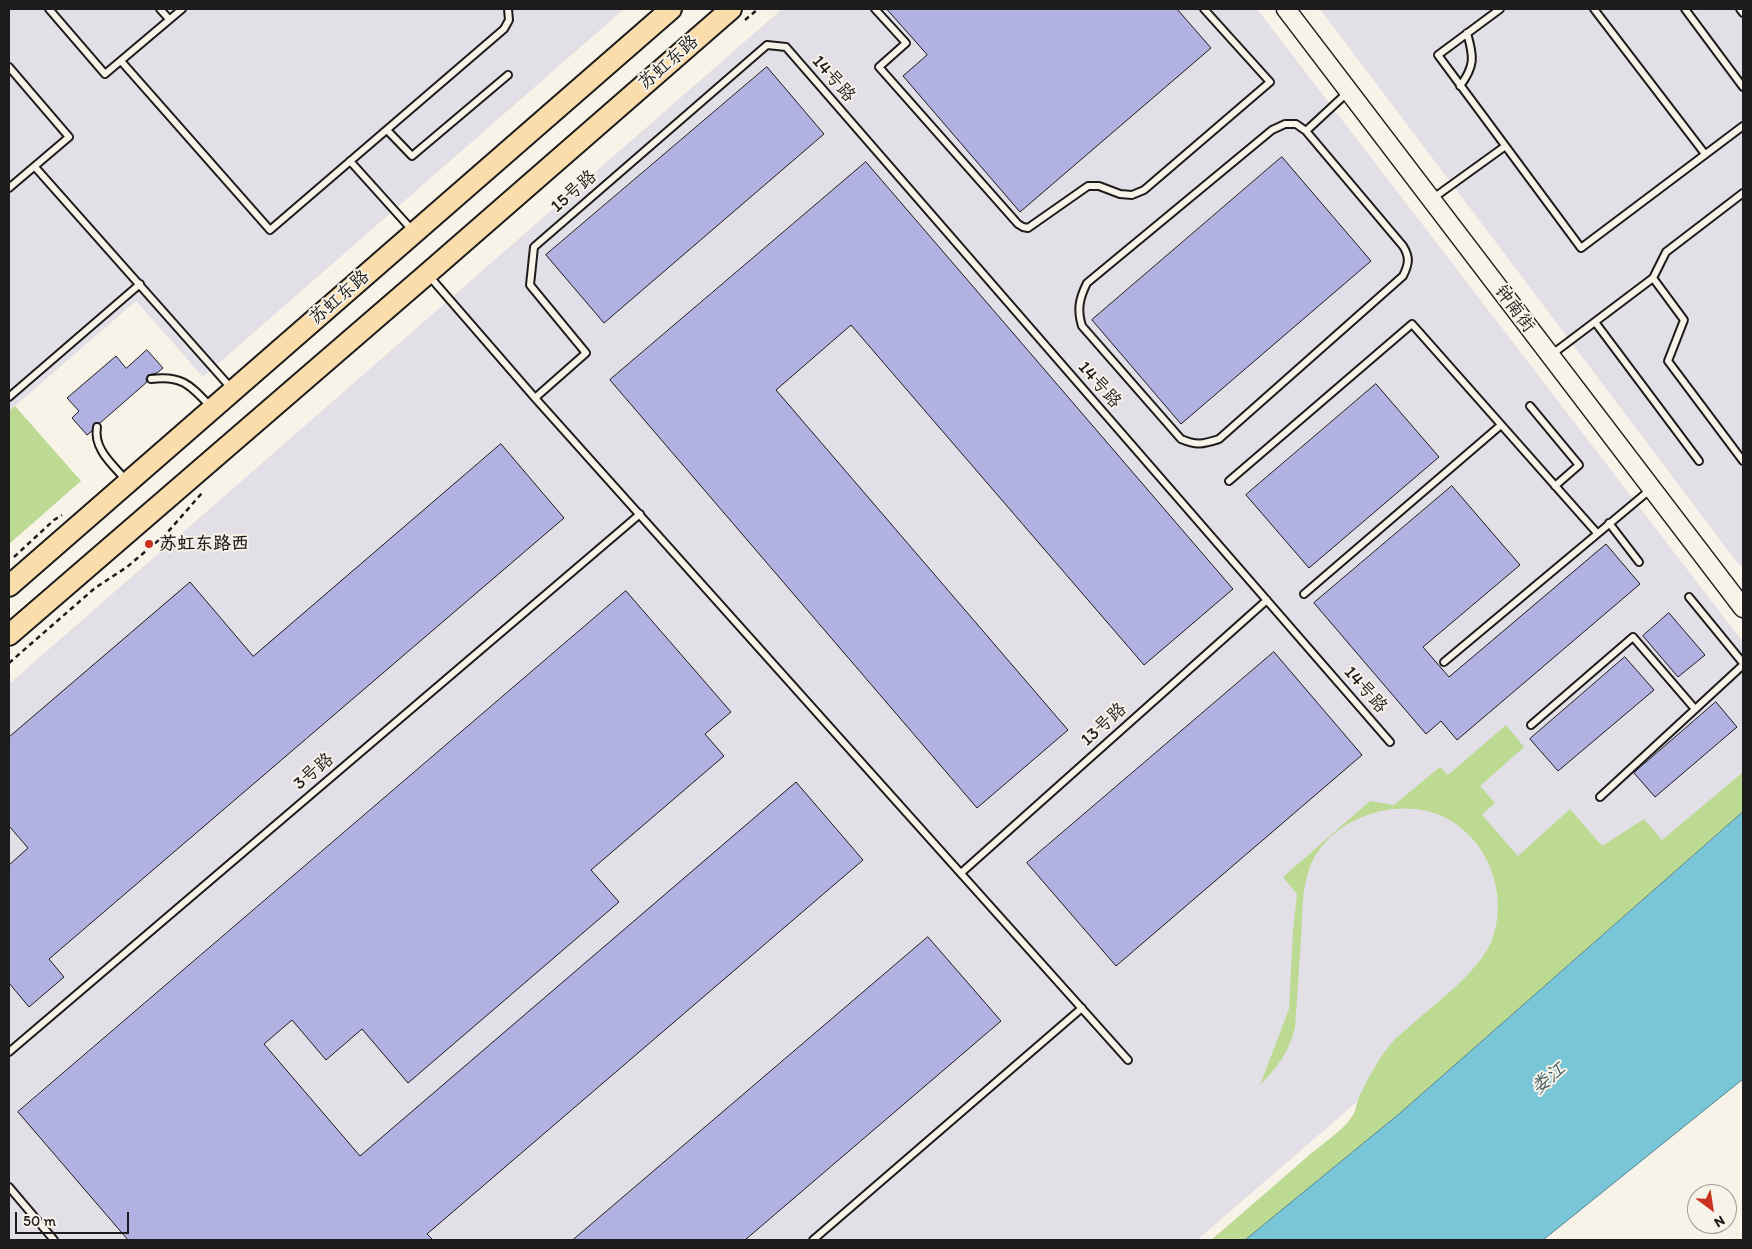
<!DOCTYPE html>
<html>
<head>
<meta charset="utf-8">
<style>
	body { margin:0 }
	#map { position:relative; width:1752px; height:1249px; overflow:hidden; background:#f7f3e8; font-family:Itim,sans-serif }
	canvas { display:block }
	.frame { position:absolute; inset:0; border:10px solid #1c1c1c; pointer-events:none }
	.north { position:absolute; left:1687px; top:1184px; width:50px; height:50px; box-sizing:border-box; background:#f7f3e8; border:1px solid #9f9d96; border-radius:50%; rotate:149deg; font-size:14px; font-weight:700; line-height:20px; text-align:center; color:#1c1c1c }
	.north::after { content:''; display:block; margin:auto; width:18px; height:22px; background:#c8321e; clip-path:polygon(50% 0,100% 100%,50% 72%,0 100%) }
	.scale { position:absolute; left:15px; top:1212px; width:114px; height:22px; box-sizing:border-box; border:2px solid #1c1c1c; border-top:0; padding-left:6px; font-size:15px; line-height:18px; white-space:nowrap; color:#1c1c1c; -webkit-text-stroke:4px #f7f3e8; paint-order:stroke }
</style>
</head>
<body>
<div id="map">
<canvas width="1752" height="1249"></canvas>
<div class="frame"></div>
<div class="north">N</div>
<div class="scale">50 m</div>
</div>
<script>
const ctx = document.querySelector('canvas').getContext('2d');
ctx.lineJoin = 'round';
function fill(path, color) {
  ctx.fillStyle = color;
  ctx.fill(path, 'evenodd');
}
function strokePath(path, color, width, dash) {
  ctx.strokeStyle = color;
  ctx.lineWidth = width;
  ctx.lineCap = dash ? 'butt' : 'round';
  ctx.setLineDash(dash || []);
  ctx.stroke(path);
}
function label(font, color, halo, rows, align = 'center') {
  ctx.font = font + ' Itim,"LXGW WenKai TC",sans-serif';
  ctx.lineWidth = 4;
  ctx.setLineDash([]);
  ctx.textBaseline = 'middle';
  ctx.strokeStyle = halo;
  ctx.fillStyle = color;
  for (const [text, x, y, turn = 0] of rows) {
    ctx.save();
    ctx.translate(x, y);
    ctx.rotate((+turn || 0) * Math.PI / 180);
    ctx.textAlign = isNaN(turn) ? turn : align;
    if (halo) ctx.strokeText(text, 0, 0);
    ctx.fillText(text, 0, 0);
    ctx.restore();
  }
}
fill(new Path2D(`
	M9 9H624L203 377 136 301 9 411Z
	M782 9H1257L1743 642V772L1571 917 1197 1240H9V684Z
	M1320 9H1743V565H1739Z`), '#e2dfe6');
fill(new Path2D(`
	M15 406 81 481 9 544V411Z
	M1506 725 1524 747 1480 786 1495 803 1482 815 1518 856 1570 809 1602 846 1644 819 1662 840 1743 772V812L1399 1114 1245 1240H1211C1244 1212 1276 1184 1308 1156 1321 1145 1342 1131 1351 1118 1356 1112 1356 1104 1359 1097 1368 1079 1378 1059 1391 1044 1396 1037 1404 1032 1410 1026 1437 1002 1478 973 1492 940 1509 896 1489 840 1446 818 1402 796 1339 814 1314 858 1301 882 1303 913 1301 940 1299 969 1297 999 1295 1028 1289 1052 1277 1068 1260 1085L1289 1009 1293 931 1297 894 1283 877 1370 801 1394 805 1440 767 1448 775Z`), '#bcda92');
const water = new Path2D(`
	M1743 812V1079L1543 1240H1245L1399 1114Z`);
fill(water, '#79c6d8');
strokePath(water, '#54828d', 1);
const building = new Path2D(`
	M887 9H1177L1211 48 1020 212 903 76 927 55Z
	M767 67 824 134 604 323 546 255Z
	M1282 157 1371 261 1181 424 1092 320Z
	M866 162 1233 589 1144 665 851 325 776 390 1068 730 977 808 610 380Z
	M147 350 163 368 157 373 148 375 146 379 147 382 100 423H94L92 431 87 435 72 418 79 411 67 398 116 356 126 368Z
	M1376 384 1439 457 1309 568 1246 495Z
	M501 444 564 518 49 959 64 977 29 1007 9 983V865L28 848 9 826V737L190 582 253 656Z
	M1452 486 1520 565 1423 647 1449 677 1606 544 1640 584 1457 740 1441 721 1426 734 1314 603Z
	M626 591 731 712 705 734 724 756 591 870 619 902 408 1083 362 1029 326 1060 292 1020 264 1044 360 1156 796 782 863 860 427 1234 433 1240H128L18 1112Z
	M1669 613 1705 655 1678 677 1643 636Z
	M1274 652 1362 755 1116 966 1027 863Z
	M1625 657 1654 690 1558 771 1530 739Z
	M1716 702 1737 727 1655 797 1634 773Z
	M928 937 1001 1021 745 1240H573Z`);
fill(building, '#b1b1e2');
strokePath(building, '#1c1c1c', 1);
const lane = new Path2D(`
	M49 9 105 74 182 9
	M160 9 169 19
	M875 9 906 43 879 67 1018 224 1023 227 1028 228 1088 186H1099L1120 194 1132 195 1144 190 1270 82 1204 9
	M1500 9 1438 55 1581 248 1743 126
	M1594 9 1705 154
	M1685 9 1743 87
	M1740 9 1743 13
	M121 61 270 230 504 29 509 20 508 9
	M9 67 69 137 9 188
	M1460 86C1475 66 1474 57 1467 33
	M1285 124H1296L1306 131 1403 246C1410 257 1409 264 1403 276L1219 439C1203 444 1197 446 1181 439L1082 326C1077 310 1079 299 1087 283L1272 130Z
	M387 130 412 156 508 75
	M1306 131 1348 92
	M350 161 413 231
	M35 167 231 388
	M1743 193 1666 252 1653 278 1684 320 1668 361 1743 461
	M1432 199 1504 147
	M430 277 535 398 1128 1060
	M1595 322 1699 461
	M1551 355 1653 278
	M151 379C182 375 190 385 210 406
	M9 397 140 284
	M535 398 586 353 530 285 534 247 767 45 786 47 1390 742
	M1530 406 1579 465 1555 486
	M97 427C93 449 113 465 126 480
	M1229 481 1412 324 1597 533
	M1609 523 1639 562
	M1304 594 1501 425
	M1689 597 1743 663
	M1444 662 1651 489
	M1531 725 1633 637 1695 709
	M1600 797 1743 665
	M961 873 1267 600
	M9 1052 640 514
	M9 1187 54 1240
	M813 1240 1082 1008`);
const secondary = new Path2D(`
	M1286 9 1743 608`);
const primary = new Path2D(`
	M9 586 671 9
	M9 635 427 274 731 9`);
strokePath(lane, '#1c1c1c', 10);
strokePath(secondary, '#1c1c1c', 21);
strokePath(primary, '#1c1c1c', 24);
strokePath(new Path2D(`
	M745 20 758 9
	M14 557 54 520 62 515
	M9 663 95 588 127 567 166 534 202 493`), '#1c1c1c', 2.5, [5, 4]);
strokePath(lane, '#f7f3e8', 6);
strokePath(secondary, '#f7f3e8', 18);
strokePath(primary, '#faddab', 20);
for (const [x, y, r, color] of [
	[149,544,5,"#c8321e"]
]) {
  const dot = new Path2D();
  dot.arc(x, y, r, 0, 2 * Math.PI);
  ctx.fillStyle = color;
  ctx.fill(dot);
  strokePath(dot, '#f7f3e8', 2);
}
label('18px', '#1c1c1c', '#f7f3e8', [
	["苏虹东路",669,63,-41],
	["14号路",833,79,49],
	["15号路",574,192,-41],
	["苏虹东路",340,298,-41],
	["钟南街",1514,309,53],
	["14号路",1099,385,49],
	["14号路",1365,690,49],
	["13号路",1104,725,-42],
	["3号路",314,772,-40]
]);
label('bold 18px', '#1c1c1c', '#f7f3e8', [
	["苏虹东路西",159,544]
], 'left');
label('italic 19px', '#3d585e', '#f7f3e8', [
	["娄江",1549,1079,-40]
]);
</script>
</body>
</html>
